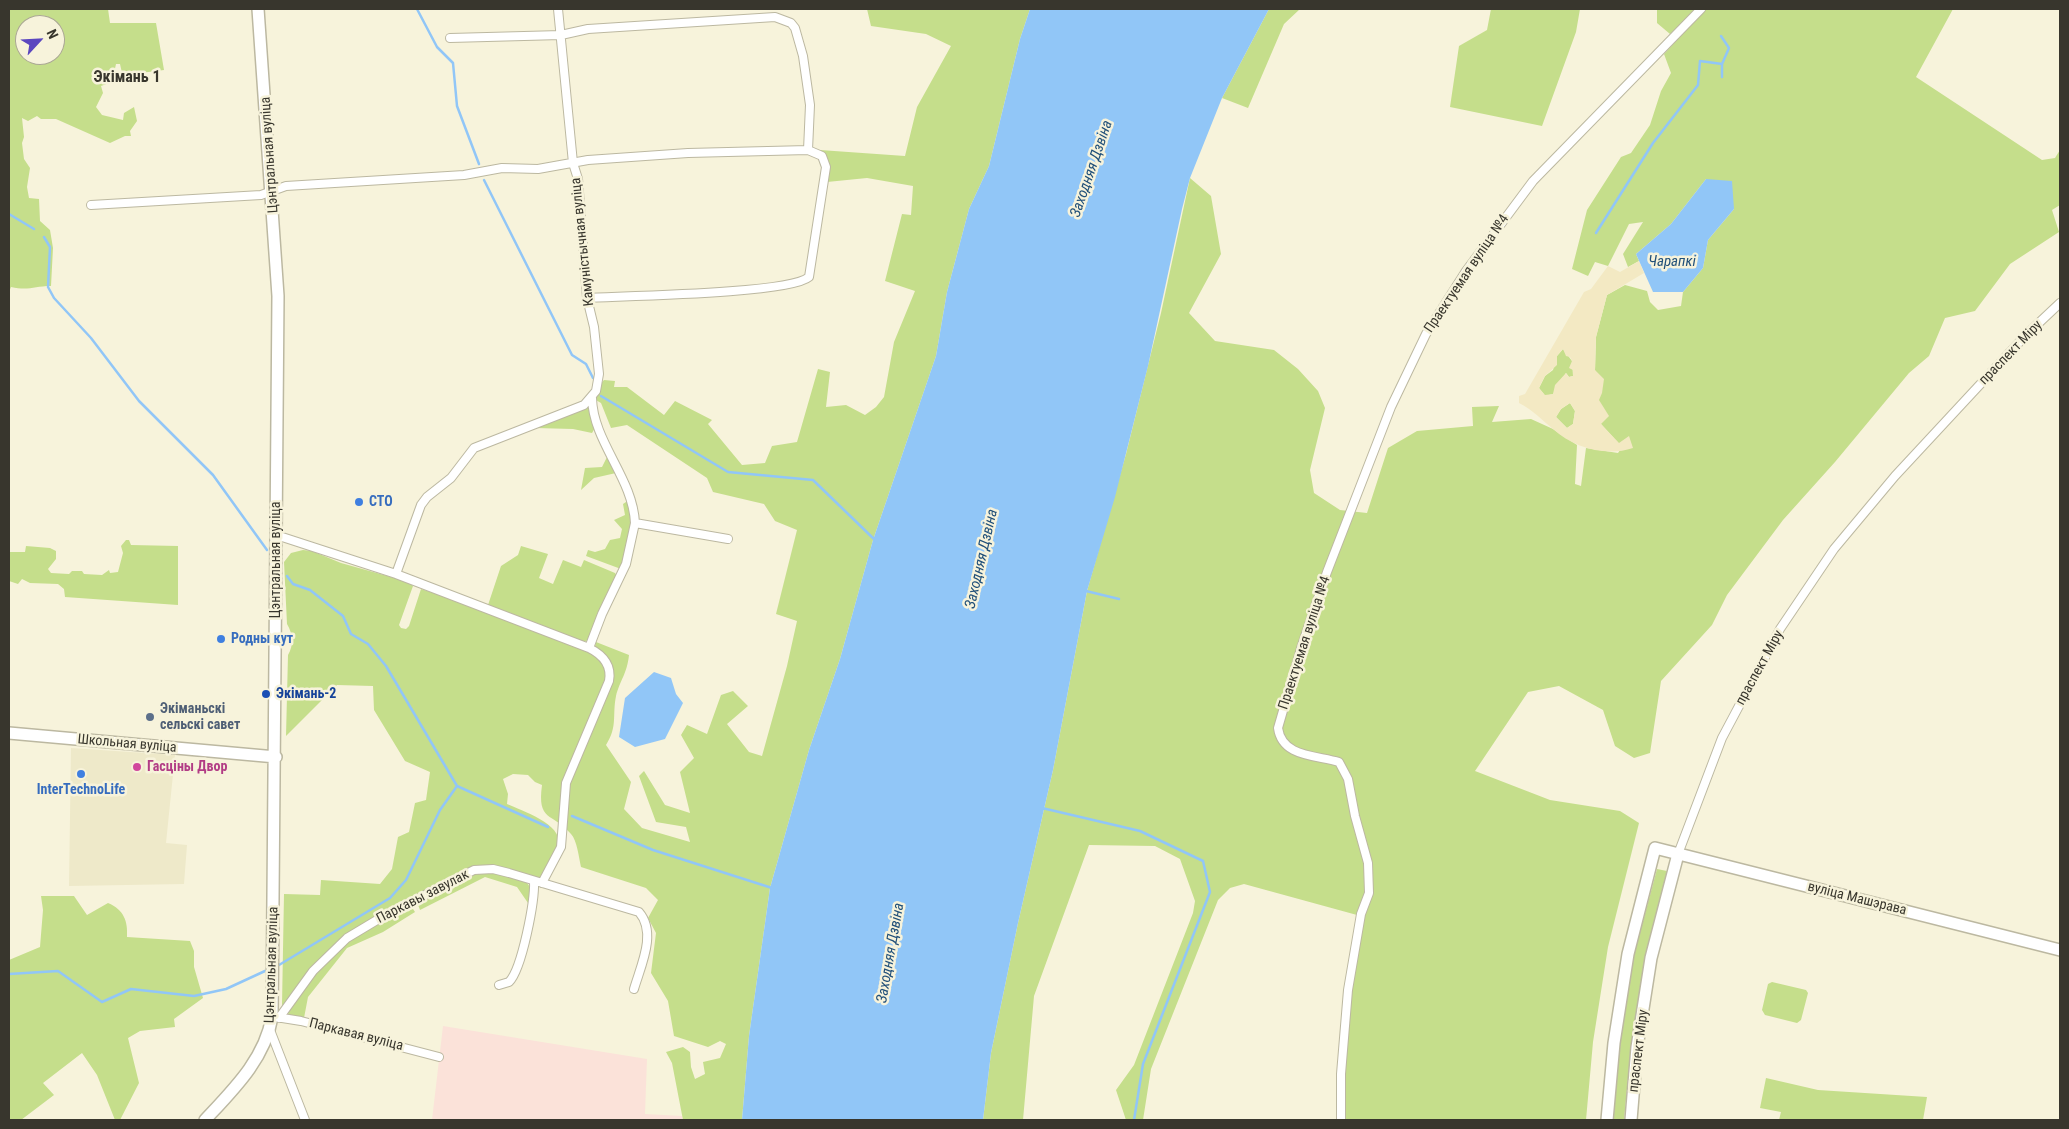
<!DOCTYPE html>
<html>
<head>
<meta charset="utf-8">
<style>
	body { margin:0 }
	#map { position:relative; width:2069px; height:1129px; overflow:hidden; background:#f7f3db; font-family:"Roboto Condensed",sans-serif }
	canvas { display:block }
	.frame { position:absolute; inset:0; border:10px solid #38362d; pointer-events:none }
	.north { position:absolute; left:15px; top:15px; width:50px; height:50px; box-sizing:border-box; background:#f7f3db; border:1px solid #aba795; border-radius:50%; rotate:65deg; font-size:14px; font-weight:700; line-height:20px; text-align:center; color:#38362d }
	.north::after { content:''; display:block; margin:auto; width:18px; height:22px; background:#5b47bf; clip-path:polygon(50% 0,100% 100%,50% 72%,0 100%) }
</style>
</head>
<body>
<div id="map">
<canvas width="2069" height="1129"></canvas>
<div class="frame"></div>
<div class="north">N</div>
</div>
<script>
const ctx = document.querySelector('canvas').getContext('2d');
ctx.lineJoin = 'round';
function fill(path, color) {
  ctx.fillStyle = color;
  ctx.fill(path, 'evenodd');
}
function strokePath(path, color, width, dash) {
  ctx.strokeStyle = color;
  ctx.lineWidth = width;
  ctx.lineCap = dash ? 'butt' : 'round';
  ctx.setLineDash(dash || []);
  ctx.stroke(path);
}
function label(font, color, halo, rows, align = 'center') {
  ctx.font = font + ' "Roboto Condensed",sans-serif';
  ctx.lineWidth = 5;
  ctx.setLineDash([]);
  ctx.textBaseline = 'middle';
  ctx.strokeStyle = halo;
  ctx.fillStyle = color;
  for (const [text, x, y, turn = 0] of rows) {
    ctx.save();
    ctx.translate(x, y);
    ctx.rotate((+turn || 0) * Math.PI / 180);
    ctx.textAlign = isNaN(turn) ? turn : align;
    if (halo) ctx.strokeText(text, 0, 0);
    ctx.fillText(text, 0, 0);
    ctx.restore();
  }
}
fill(new Path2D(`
	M71 748 175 755 166 843 187 845 184 884 69 886Z`), '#eee9c9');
fill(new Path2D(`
	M443 1026 647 1059 645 1114 682 1116 683 1120H432Z`), '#fbe2d9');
fill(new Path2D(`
	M9 9H108L110 23H156L164 70 125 75 122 73 120 64H116L112 82 101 86 103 93 96 107 102 115 123 120 124 113 134 107 137 121 130 131 131 136H125L110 143 56 119H41L37 116 28 121 22 118 24 137 22 143 24 159 30 168 27 187 29 198 39 199 40 221 50 230 53 248 51 286C34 286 29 291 11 287L9 292ZM25 25H55V55H25Z
	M867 9H1030L1020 39 989 166 969 209 947 292 936 356 873 540 840 659 809 750 770 888 749 1036 742 1120H683L672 1063 666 1052 683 1047 690 1052 691 1067 695 1079 705 1074 703 1062 720 1058 726 1044 720 1041 708 1047 674 1036 668 1001 651 973 656 933 648 918 658 900 646 888 581 867C579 858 577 840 571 834 552 812 537 822 542 785L535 782 528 775 513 774 503 779 508 794 507 804C522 811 562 823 559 845 557 855 547 867 542 876L540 878 483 866 345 936 311 969 285 1004 282 1005 284 894 320 895 321 880 380 884 392 869 398 837 409 832 415 803 426 800 430 772 405 761 374 710 373 686 337 685 286 736 288 655C294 645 293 634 287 624L284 562 291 553 303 550 312 551 341 563 409 582 413 586 399 625 401 628 406 629 409 626 421 589 486 610 598 655 606 667V680L571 774 596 722 613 670 611 663 595 646 596 642 629 655C627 674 620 680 616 696 612 716 618 726 606 745L631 782 624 809 642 828 690 842 686 827 656 822 639 776 644 771 665 805 690 813 680 772 694 758 681 735 687 725 707 734 721 695 733 691 748 706 727 724 749 752 762 756 787 666 797 621 776 614 797 530 775 521 764 504 713 492 707 478 627 425 611 428 601 403 594 399 600 419 592 433 573 429 535 428 575 412 604 380 615 381 614 387H627L664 415 675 401 712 420 708 424 742 465 765 463 772 446 797 442 818 369 830 372 826 407 846 405 865 415 876 407 884 397 894 342 915 291 885 281 902 214 911 215 913 186 867 178 827 182 828 161 820 150 905 156 917 107 951 46 926 34 871 26Z
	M1269 9H1300L1284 24 1248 108 1222 98Z
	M1491 9H1580L1576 32 1542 126 1450 107 1459 46 1487 30Z
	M1657 9H1697L1670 34 1657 23Z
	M1705 9H1953L1916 77 2042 160 2055 158 2060 150V205L2052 210 2059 232 2010 264 1975 311 1945 318 1929 356 1909 373 1835 462 1783 520 1727 595 1712 625 1661 681 1650 753 1634 758 1615 746 1603 710 1559 686 1528 692 1475 771 1550 800 1620 811 1639 823 1608 947 1593 1042 1586 1120H1338L1344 990 1357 915 1244 884 1230 888 1218 900 1151 1069 1143 1120H1126L1116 1090 1134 1065 1193 913 1195 901 1180 859 1155 846 1089 845 1034 996 1023 1120H983L991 1053 1018 923 1053 770 1087 591 1126 454 1161 313 1190 178 1211 196 1221 254 1189 313 1215 341 1274 350 1298 369 1318 391 1325 408 1310 470 1314 493 1340 510 1367 513 1388 448 1417 431 1473 426 1472 407 1499 406 1492 422 1531 419 1553 429 1577 445 1575 484 1581 486 1586 448 1618 453 1629 437 1619 444 1601 424 1595 370 1596 337 1607 295 1625 285 1647 291 1650 302 1658 310 1681 306 1683 292 1703 268 1708 240 1734 209 1706 179 1671 224 1636 254 1639 261 1628 267 1623 254 1643 222 1629 224 1608 266 1595 262 1588 276 1572 269 1587 210 1621 157 1631 153 1650 125 1661 91 1671 73 1664 54Z
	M1563 349 1572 361 1573 376 1569 377 1566 373 1553 394 1545 396 1539 388 1545 376 1553 370 1557 356Z
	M1570 403 1575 411 1573 424 1567 428 1556 417 1561 409Z
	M608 455 616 473 594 478 581 490 585 468 602 467Z
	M629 500 632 526 621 569 586 556 588 550 595 552 605 549 610 540 620 538 622 529 614 520 625 515 623 504Z
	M126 540H129L131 545 178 546V605L65 597 64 589 58 584 30 583 22 579 18 584 9 581V552H25L26 546 50 548 56 551V559L48 569 51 573 69 574 72 571H82L84 574 102 575 109 570 110 573 118 572 123 553 121 546Z
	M521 546 548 554 539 578 553 584 563 560 581 567 584 560 615 573 617 576 589 640 579 643 488 605 501 566 518 555Z
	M1657 869 1667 871 1645 957 1631 1047 1624 1120H1613L1620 1045 1634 955Z
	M493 871 526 882C532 888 534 896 528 903L517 887 485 877 420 910 417 902 474 872Z
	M41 896H74L87 915 108 903C124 910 128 921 127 937L190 941 194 951V967L203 998 174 1019 175 1027 140 1031 128 1038 139 1083 120 1120H115L97 1075 82 1053 43 1083 54 1095 21 1120H9V960L40 947 43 910Z
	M411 906 415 912 383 932 347 948 308 997 304 1018 288 1016C288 1007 294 999 299 992 327 951 367 927 411 906Z
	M1772 982 1806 990 1808 993 1801 1020 1797 1023 1765 1015 1762 1010 1768 984Z
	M1766 1078 1818 1090 1927 1097 1923 1120H1779L1781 1112 1760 1108Z`), '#c5de8b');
fill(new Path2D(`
	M1639 261 1644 273 1607 295 1596 337 1595 370 1604 379 1602 393 1599 400 1609 416 1601 424 1619 443 1629 436 1633 448C1606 457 1574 448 1553 429 1542 420 1533 410 1519 403V396L1525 394 1584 292 1591 289 1608 266 1620 272ZM1563 349 1566 356 1570 357 1572 361 1569 368 1573 370V376L1569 377 1566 373 1555 385 1553 394 1545 395 1539 388 1545 376 1557 365V356ZM1570 403 1575 411 1573 424 1567 428 1556 417 1561 409Z`), '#f3e9c3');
fill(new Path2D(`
	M1030 9H1269L1222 98 1190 178 1182 209 1148 366 1115 497 1087 591 1053 770 1018 923 991 1053 983 1120H742L749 1036 770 888 809 750 840 659 873 540 936 356 947 292 969 209 989 166 1020 39Z
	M1706 179 1732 181 1734 209 1708 240 1703 268 1683 292H1653L1636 254 1671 224Z
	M654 672 671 678 676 694 683 703 665 739 635 747 619 737 625 698Z`), '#91c6f7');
strokePath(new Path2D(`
	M417 9 437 47 453 63 457 106 479 164
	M1721 36 1729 48 1722 64V77
	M484 180 572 355 586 364 593 378
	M9 214 34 229
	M1596 233 1653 143 1698 85 1700 61 1722 64
	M44 237 50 247 48 287 54 298 91 338 139 401 213 475 267 550
	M601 396 728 472 813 480 876 541
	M287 576 293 584 310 590 343 616 351 634 368 644 386 666 457 786 548 827
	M1086 591 1119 599
	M1042 808 1140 831 1203 861 1210 892 1143 1064 1134 1120
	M572 816 653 850 772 888
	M279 965 390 898 406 880 440 810 457 786
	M9 974 58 971 102 1002 131 989 194 996 226 989 265 971`), '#91c6f7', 2.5);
const street = new Path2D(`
	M450 38 561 35 588 29 775 17 791 23 795 28 803 56 810 105 808 150 822 156 826 167 809 277C789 294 622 296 587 298
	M91 205 261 195 286 186 464 175 502 168 538 169 588 160 688 153 808 150
	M592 398C593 442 633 478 635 523
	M276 535 396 574 589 648 602 614 626 564 635 523 728 539
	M396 574 421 505 427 497 451 478 474 448 584 405 596 391 599 374 594 327 587 298 578 179 573 163 558 9
	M1678 854 1722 738 1780 629 1834 549 1895 476 2026 335 2060 303
	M542 883 561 847 566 783 609 681C612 665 603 655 589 648
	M499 985 509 982C522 969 535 901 534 881
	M276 1017 301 1021 439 1057
	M279 1018 313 971 347 938 382 917 474 870 493 869 509 873 639 912C657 933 641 965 634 989
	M270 1030 305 1120
	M1341 1120V1074L1348 990 1361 914 1369 893 1368 863 1355 816 1348 779 1339 762C1315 755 1282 757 1278 728L1302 645 1327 572 1391 407 1426 334 1466 271 1533 181 1701 9`);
const secondary = new Path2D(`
	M9 733 276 757
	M205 1120C233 1090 265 1059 272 1017L278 296 258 9
	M1607 1120 1614 1043 1628 954 1655 848 2060 950
	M1631 1120 1637 1047 1651 958 1678 854`);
strokePath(street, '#bcb8a1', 10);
strokePath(secondary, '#bcb8a1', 14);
strokePath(street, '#fff', 8);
strokePath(secondary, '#fff', 11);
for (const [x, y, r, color] of [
	[359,502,5,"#3f7fe0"],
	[221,639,5,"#3f7fe0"],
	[266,694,5,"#1a4fb4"],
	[150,717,5,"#5c6f8a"],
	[137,767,5,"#d1479c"],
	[81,774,5,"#3f7fe0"]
]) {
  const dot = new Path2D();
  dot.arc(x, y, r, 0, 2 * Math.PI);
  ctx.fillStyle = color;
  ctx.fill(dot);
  strokePath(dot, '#f7f3db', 2);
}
label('14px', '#38362d', '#f7f3db', [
	["Цэнтральная вуліца",270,155,-94],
	["Камуністычная вуліца",583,242,-96],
	["Праектуемая вуліца №4",1467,274,-56],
	["праспект Міру",2011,353,-46],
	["Цэнтральная вуліца",276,560,-90],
	["Праектуемая вуліца №4",1305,643,-72],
	["праспект Міру",1760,668,-61],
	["Школьная вуліца",127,744,5],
	["Паркавы завулак",423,897,-27],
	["вуліца Машэрава",1857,899,14],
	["Цэнтральная вуліца",272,965,-88],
	["Паркавая вуліца",356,1035,14],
	["праспект Міру",1639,1051,-83]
]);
label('bold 14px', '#366cbe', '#f7f3db', [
	["СТО",369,502],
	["Родны кут",231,639],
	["InterTechnoLife",81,790,"center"]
], 'left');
label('bold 14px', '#164399', '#f7f3db', [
	["Экімань-2",276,694]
], 'left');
label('bold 14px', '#4e5e75', '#f7f3db', [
	["Экіманьскі",160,709],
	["сельскі савет",160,725]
], 'left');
label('bold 14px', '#b23c85', '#f7f3db', [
	["Гасціны Двор",147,767]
], 'left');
label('italic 15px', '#215079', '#f7f3db', [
	["Заходняя Дзвіна",1092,169,-71],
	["Чарапкі",1672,262],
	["Заходняя Дзвіна",982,559,-77],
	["Заходняя Дзвіна",891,953,-80]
]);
label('bold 16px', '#38362d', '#f7f3db', [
	["Экімань 1",127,78]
]);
</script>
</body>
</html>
